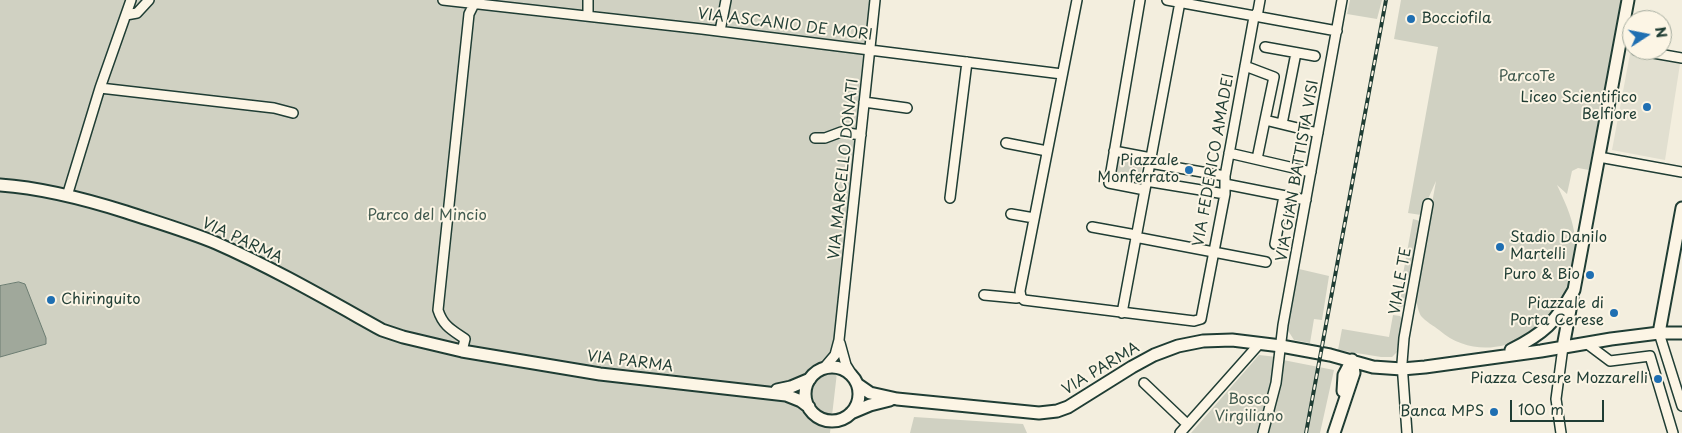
<!DOCTYPE html>
<html>
<head>
<meta charset="utf-8">
<style>
	body { margin:0 }
	#map { position:relative; width:1682px; height:433px; overflow:hidden; background:#f3eede; font-family:"Playpen Sans",sans-serif }
	canvas { display:block }
	.north { position:absolute; left:1622px; top:10px; width:50px; height:50px; box-sizing:border-box; background:#fcf5e5; border:1px solid #a4ab9e; border-radius:50%; rotate:79deg; font-size:14px; font-weight:700; line-height:20px; text-align:center; color:#1f3d34 }
	.north::after { content:''; display:block; margin:auto; width:18px; height:22px; background:#1f6fb2; clip-path:polygon(50% 0,100% 100%,50% 72%,0 100%) }
	.scale { position:absolute; left:1510px; top:400px; width:94px; height:22px; box-sizing:border-box; border:2px solid #1f3d34; border-top:0; padding-left:6px; font-size:15px; line-height:18px; white-space:nowrap; color:#1f3d34; -webkit-text-stroke:4px #fcf5e5; paint-order:stroke }
</style>
</head>
<body>
<div id="map">
<canvas width="1682" height="433"></canvas>
<div class="north">N</div>
<div class="scale">100 m</div>
</div>
<script>
const ctx = document.querySelector('canvas').getContext('2d');
ctx.lineJoin = 'round';
function fill(path, color) {
  ctx.fillStyle = color;
  ctx.fill(path, 'evenodd');
}
function strokePath(path, color, width, dash) {
  ctx.strokeStyle = color;
  ctx.lineWidth = width;
  ctx.lineCap = dash ? 'butt' : 'round';
  ctx.setLineDash(dash || []);
  ctx.stroke(path);
}
function label(font, color, halo, rows, align = 'center') {
  ctx.font = font + ' "Playpen Sans",sans-serif';
  ctx.lineWidth = 4;
  ctx.setLineDash([]);
  ctx.textBaseline = 'middle';
  ctx.strokeStyle = halo;
  ctx.fillStyle = color;
  for (const [text, x, y, turn = 0] of rows) {
    ctx.save();
    ctx.translate(x, y);
    ctx.rotate((+turn || 0) * Math.PI / 180);
    ctx.textAlign = isNaN(turn) ? turn : align;
    if (halo) ctx.strokeText(text, 0, 0);
    ctx.fillText(text, 0, 0);
    ctx.restore();
  }
}
fill(new Path2D(`
	M1630 54 1680 64 1665 160 1612 150Z`), '#e1dfd0');
fill(new Path2D(`
	M0 0H880L830 433H0Z
	M1350 0H1382L1377 19 1347 14Z
	M1401 0H1621L1589 170 1578 168 1572 171 1567 194 1557 185C1564 200 1571 214 1574 231 1577 257 1573 286 1558 308 1531 346 1477 363 1439 330 1434 326 1425 321 1421 316 1418 311 1417 303 1415 298L1436 181 1421 215 1408 213 1438 47 1394 39Z
	M1118 157 1143 161 1139 183 1114 179Z
	M1413 219 1420 221 1410 276 1407 275 1404 292H1408L1406 306 1397 307Z
	M1299 269 1329 276 1322 320 1314 319 1310 343 1294 340 1287 329Z
	M1393 315 1400 316 1402 319 1398 351 1392 357H1381L1338 350 1342 329 1389 337Z
	M1259 355 1277 357 1278 359 1334 370 1320 433H1191Z
	M914 417 1023 424 1027 433H910Z`), '#d0d1c2');
const water = new Path2D(`
	M19 282 25 284 46 338V344L0 357V286Z`);
fill(water, '#a0a89b');
strokePath(water, '#6c7d72', 1);
const minor = new Path2D(`
	M443 0 702 29 1062 74
	M588 0V16
	M1140 0 1109 183 1145 190
	M1167 0 1337 31
	M126 15 137 13 149 0
	M720 31 726 0
	M1265 47 1315 56
	M1636 50 1682 58
	M1245 66 1274 77 1265 120 1318 133
	M100 88 274 108 293 113
	M864 102 907 108
	M1282 124 1296 53
	M815 138H825L841 132 861 135
	M1006 143 1047 151
	M1114 151 1151 158
	M1229 153 1311 172
	M1599 157 1682 172
	M1257 159 1265 120
	M1150 163 1225 176
	M1146 181 1225 194
	M1225 184 1306 200
	M67 196 100 88 131 0
	M950 198 967 62
	M1011 214 1034 218
	M1092 227 1136 235
	M1135 237 1266 262
	M1275 244 1284 196
	M984 295 1016 298 1021 297
	M1021 297 1024 300 1194 321 1201 319 1225 194V176L1254 17 1258 11 1260 0
	M1021 297 1020 291 1077 0
	M1122 313 1180 2
	M1659 333 1682 406
	M840 343 846 365 854 378
	M1586 343 1610 361 1650 356 1673 433
	M462 351 465 339C452 330 443 326 438 310L469 14 474 4
	M824 368 835 355 839 340 875 0
	M1144 383 1187 424
	M1180 433 1260 343
	M1263 433 1276 383 1283 325 1342 0
	M1407 433 1402 363 1404 338 1428 204
	M1561 433 1556 399 1563 347`);
const major = new Path2D(`
	M0 185C43 188 85 199 126 212 156 222 187 231 216 243 273 268 328 300 382 330L403 337 462 351 600 374 786 395 801 401 809 407
	M1659 333 1682 208
	M1563 347 1572 299
	M1511 350C1543 334 1556 322 1574 290L1628 0
	M805 394a27 27 0 1 1 54 0a27 27 0 1 1-54 0Z
	M857 384 870 393 897 399 1039 413 1057 411 1068 407 1132 367 1154 355 1178 346 1203 341 1232 340 1281 346 1330 355 1373 367 1402 369 1425 367 1541 351 1611 339 1659 333H1682
	M777 390 791 387 810 379
	M1343 391 1344 375 1352 360
	M851 413 870 405 890 400
	M1334 433 1354 373 1352 360`);
strokePath(minor, '#1f3d34', 12);
strokePath(major, '#1f3d34', 15);
strokePath(minor, '#fcf5e5', 9);
strokePath(major, '#fcf5e5', 11);
const rail = new Path2D(`
	M1306 433 1386 0`);
strokePath(rail, '#1f3d34', 4);
strokePath(rail, '#fcf5e5', 2, [5.5]);
for (const [x, y, r, color] of [
	[1411,19,5,"#1f6fb2"],
	[1647,107,5,"#1f6fb2"],
	[1189,170,5,"#1f6fb2"],
	[1500,247,5,"#1f6fb2"],
	[1590,275,5,"#1f6fb2"],
	[51,300,5,"#1f6fb2"],
	[1614,313,5,"#1f6fb2"],
	[1658,379,5,"#1f6fb2"],
	[1494,412,5,"#1f6fb2"]
]) {
  const dot = new Path2D();
  dot.arc(x, y, r, 0, 2 * Math.PI);
  ctx.fillStyle = color;
  ctx.fill(dot);
  strokePath(dot, '#fcf5e5', 2);
}
label('15px', '#1f3d34', '#fcf5e5', [
	["Bocciofila",1421,19,"left"],
	["Liceo Scientifico",1637,98],
	["Belfiore",1637,115],
	["Piazzale",1179,161],
	["Monferrato",1179,178],
	["Stadio Danilo",1510,238,"left"],
	["Martelli",1510,255,"left"],
	["Puro & Bio",1580,275],
	["Chiringuito",61,300,"left"],
	["Piazzale di",1604,304],
	["Porta Cerese",1604,321],
	["Piazza Cesare Mozzarelli",1648,379],
	["Banca MPS",1484,412]
], 'right');
label('15px', '#1f3d34', '#fcf5e5', [
	["VIA ASCANIO DE MORI",785,25,7],
	["VIA FEDERICO AMADEI",1214,160,-80],
	["VIA MARCELLO DONATI",844,169,-84],
	["VIA GIAN BATTISTA VISI",1298,171,-80],
	["VIA PARMA",242,241,25],
	["VIALE TE",1401,281,-80],
	["VIA PARMA",630,362,7],
	["VIA PARMA",1101,369,-31]
]);
label('15px', '#425b50', '#fcf5e5', [
	["ParcoTe",1527,77],
	["Parco del Mincio",427,216],
	["Bosco",1249,400],
	["Virgiliano",1249,417]
]);
</script>
</body>
</html>
